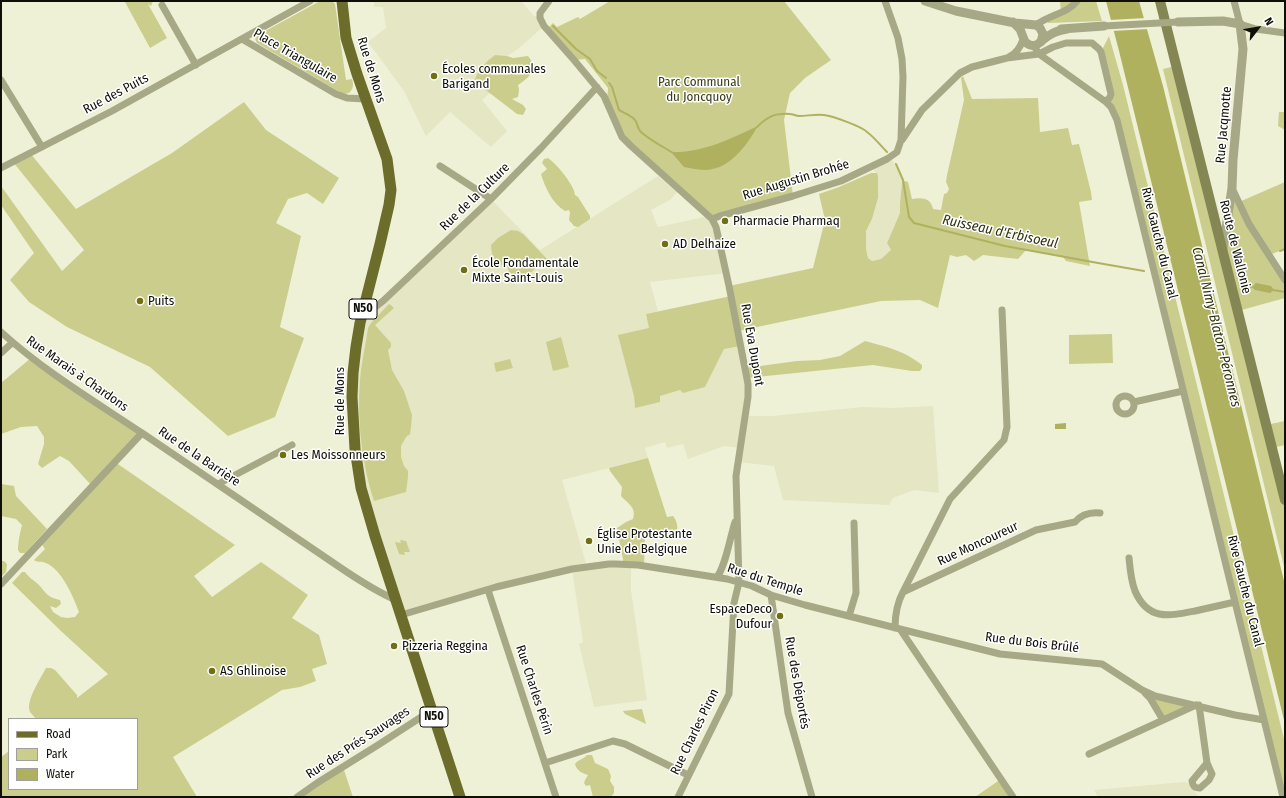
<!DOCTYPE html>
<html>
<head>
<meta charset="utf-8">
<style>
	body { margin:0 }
	#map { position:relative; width:1286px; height:798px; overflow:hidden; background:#eff1d7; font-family:"Fira Sans Condensed",sans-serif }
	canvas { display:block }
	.frame { position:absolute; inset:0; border:2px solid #0f0f07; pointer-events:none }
	.legend { position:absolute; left:8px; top:718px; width:130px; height:72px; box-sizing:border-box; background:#fff; border:1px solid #9f9f9c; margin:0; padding:5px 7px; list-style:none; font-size:12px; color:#0f0f07 }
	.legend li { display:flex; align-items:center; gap:8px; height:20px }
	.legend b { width:20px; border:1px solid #9f9f9c }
	.north { position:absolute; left:1238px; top:8px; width:40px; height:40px; -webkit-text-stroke:3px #fff; paint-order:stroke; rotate:59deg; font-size:11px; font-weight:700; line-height:16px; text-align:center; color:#0f0f07 }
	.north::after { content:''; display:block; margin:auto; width:14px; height:18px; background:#0f0f07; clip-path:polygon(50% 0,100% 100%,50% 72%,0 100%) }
</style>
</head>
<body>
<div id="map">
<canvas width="1286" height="798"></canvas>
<div class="frame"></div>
<ul class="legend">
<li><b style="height:5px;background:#6c6d2a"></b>Road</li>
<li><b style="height:11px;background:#cbcd8d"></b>Park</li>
<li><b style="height:11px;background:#afb15f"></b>Water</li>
</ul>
<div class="north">N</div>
</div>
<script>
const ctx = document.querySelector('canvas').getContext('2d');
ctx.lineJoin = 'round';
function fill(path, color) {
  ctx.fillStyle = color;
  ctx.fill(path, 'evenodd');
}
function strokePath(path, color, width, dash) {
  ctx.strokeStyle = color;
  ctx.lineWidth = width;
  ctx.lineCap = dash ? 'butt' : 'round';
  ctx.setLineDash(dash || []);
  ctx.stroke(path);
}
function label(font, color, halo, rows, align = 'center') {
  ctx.font = font + ' "Fira Sans Condensed",sans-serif';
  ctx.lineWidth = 3;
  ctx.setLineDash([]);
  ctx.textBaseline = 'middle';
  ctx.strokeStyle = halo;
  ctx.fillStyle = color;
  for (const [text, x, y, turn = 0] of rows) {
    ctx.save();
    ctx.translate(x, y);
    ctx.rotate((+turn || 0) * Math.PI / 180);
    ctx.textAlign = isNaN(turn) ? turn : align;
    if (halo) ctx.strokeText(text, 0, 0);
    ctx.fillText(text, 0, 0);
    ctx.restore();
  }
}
fill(new Path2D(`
	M374 1H521L534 16 540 18 544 26 518 49 507 56 495 55 485 63 478 72 474 81 491 92 482 100 507 131 491 147 450 112 426 136 404 91 368 42 386 28 383 7H374Z
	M890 157 898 169 903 180 902 182 900 203V213L887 243 891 250 881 259 872 261 868 258 866 249V231L872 219 878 198V176L872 167Z
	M658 176 677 192 670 200 651 210 658 227 709 216 712 219 727 273 650 282 658 311 646 314 649 328 634 396 635 408 659 396 680 390 705 387 724 349 741 346 747 378 745 416H772L863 407 892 408 933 406 939 493 914 490 893 498 889 505 783 500 774 466 738 462 740 448 724 446 688 459 683 444 667 448 665 442 645 448 648 458 562 480 587 567 631 565V590L647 700 594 707 579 644 583 642 572 569 401 615 355 449 360 323 491 199 540 250Z
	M1184 782 1188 783 1199 797H1098L1094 790Z`), '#e4e6c4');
fill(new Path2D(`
	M128 1H153L151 6 148 4 167 38 150 48 125 2Z
	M320 1H332L335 4 346 80 352 79C354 85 353 89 349 93L344 94 338 91 257 43 255 39 258 35Z
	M610 1H784L831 60 805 78 790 93 784 120 793 196 712 219 631 146 607 102 608 88 585 59 574 60 547 29 553 23 557 27 578 17 580 19Z
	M1060 1H1096L1102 21 1048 23 1047 17 1061 12Z
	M1109 36 1123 85 1285 743V797L1111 107 1110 97 1101 52Z
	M495 55 507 56 513 58 528 56C539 69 529 78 518 85L519 90 518 97 512 99 523 105 526 109 523 115 517 114 474 81C479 69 485 62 495 55Z
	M1176 66 1222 250 1233 190 1239 202 1285 182V249L1269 255 1285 280V298L1238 311 1266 425 1285 421V445L1272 448 1285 500V571L1163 69Z
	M963 76 972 99 1038 98 1040 132 1068 128 1072 145 1079 144 1091 192 1092 200 1079 202 1090 266 1066 261 1063 257 1026 250 1018 259 983 255 974 261 966 255 957 257 950 255 938 308 920 300 881 301 738 331 741 346 724 349 705 387 683 393 680 390 660 396V402L635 408 634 396 618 335 649 328 646 314 731 296 729 286 813 268 825 220 819 194 839 187 871 173H877L878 176V198L872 219 866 231V249L868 258 872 261 881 259 891 250 887 243 900 213V203L902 182 905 181 908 182 912 199C922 197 931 198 933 209L941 210 944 194 947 193 949 189 946 182 947 175 964 100 961 78Z
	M244 102 266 130 339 178 323 204 307 193 288 199 276 223 301 236 280 327 304 338 275 417 228 436 150 367 67 327 29 302 10 280 34 253 1 205V186L62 271 84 250 13 162 30 153 76 209 172 153Z
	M1279 112H1285V130L1278 126Z
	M548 158C556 163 575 186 575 195L578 197 590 216V219L578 227 574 226 569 220 570 213 569 210 565 211C553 204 545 188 541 174L547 169 542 163 544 159Z
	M511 230 518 231 523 234 547 259 523 279 512 277 509 272 507 266 497 264 492 254 491 245 498 238Z
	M389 304 392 306 394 308 375 325 391 343V347L388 350 392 370 404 391 412 415 411 427 410 434 406 437 401 446V457L404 466 408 471V477L406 492 374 501C361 460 356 414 361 370 363 356 366 342 368 328L371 323Z
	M1112 334 1113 363 1069 364V335Z
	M561 337 569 367 553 371 546 342Z
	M865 341C887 347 903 350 922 365V368L920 371H912L873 365 747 378 745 368 797 361 820 360 840 356Z
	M31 358 142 433 115 462 235 545 194 576 212 597 261 562 308 595 292 618 319 635 327 664 312 669 316 681 300 687 282 690 173 757 197 797H1V757L9 751V789H137V719H36C34 717 32 714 30 712 25 701 41 678 46 668H51L55 670 77 695V698L108 674 62 632 12 583 22 572H25C29 578 34 580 39 585 47 594 47 597 60 600L61 604 56 608 50 606 53 612 61 617 67 618 75 617 79 612C73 596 62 570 46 563 42 561 38 563 34 560L45 549 40 542 92 486 69 461 60 456 42 468 38 464 44 444V437L37 426 21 427 1 434V383Z
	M510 359 513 368 496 372 494 363Z
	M648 458 667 517 673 516C677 521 678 526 677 533L674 536 645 534 644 566 624 565 617 528 626 522 633 519C637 507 627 503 621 496L622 487 610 471 609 468Z
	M1 484 14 486 16 496 47 529 25 553H20L18 550C18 543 20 532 22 525L16 519 1 516Z
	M400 540 406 541 410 552H404L405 555 399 554 395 542 401 543Z
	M1 561H4L7 564 6 572 1 577Z
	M1155 696 1190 707 1163 720 1152 701Z
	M642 709 646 724 625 714 623 711Z
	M587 755H592L595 763 608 769 611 776 610 781 614 787V793L611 797H593L590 785 586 786 584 783 585 780 588 775C582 773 577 771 575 764 579 759 584 759 587 755Z
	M343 767 353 797H297Z
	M1001 779 1013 797H975Z`), '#cbcd8d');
fill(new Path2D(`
	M1106 1H1139L1163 86 1285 585V724L1119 51Z
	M758 126C747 145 730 169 706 170 699 170 691 168 684 167L671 152C703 153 730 139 758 126Z
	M1256 283 1271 286 1274 290 1270 293 1255 290 1252 287Z
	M1066 423V429H1055V424Z`), '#afb15f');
fill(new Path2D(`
	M1146 18 1149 29 1112 31 1109 20Z`), '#eff1d7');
strokePath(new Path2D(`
	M553 26 576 49 590 59 597 71 606 78
	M609 83 612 87 619 110C624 113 631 115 635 120 638 124 637 128 641 132 651 141 662 146 673 153
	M757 127C767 117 774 113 790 114 793 114 796 116 799 116 807 116 815 114 824 115 832 116 861 126 867 132 874 137 880 145 887 152
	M896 164 903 180 909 217 914 223 1005 246 1098 263 1144 271
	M1280 251 1285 249
	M1243 285 1253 287
	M1273 290 1285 292`), '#afb15f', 2);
strokePath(new Path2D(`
	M549 1 540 13V18L544 26 574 60 604 96 622 137 631 146 712 219 716 227 729 286 748 384V397L736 476 739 582 734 603 729 694 678 797
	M1234 1 1240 24 1256 29 1285 33
	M162 5 196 65
	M1036 25C1050 14 1067 14 1077 1
	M242 39 336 94 347 98 365 99
	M1034 46 1039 54 1106 102 1111 107 1117 120 1235 602 1283 797
	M1009 57C1017 53 1020 47 1023 40
	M1 80 42 147
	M902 140 922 110 960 73 972 67 1007 58 1039 54 1053 47 1066 43H1092L1099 49 1101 52 1111 94 1110 97 1106 102
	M440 166 491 199
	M1 168 112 111 310 1
	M1232 188 1249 224 1285 280
	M712 219 720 216 793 196 841 181 887 159 897 152 901 140 903 77 902 59 898 38 885 1
	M362 317 383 301 491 199 541 148 597 87
	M1 332C44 371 94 401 142 433
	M1 353 12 343
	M1116 405a9 9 0 1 1 18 0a9 9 0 1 1-18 0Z
	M1134 402 1183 391
	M218 484 292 445
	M1129 558C1130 569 1131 581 1135 591 1148 621 1169 616 1195 611 1208 608 1222 605 1235 602
	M717 577C726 565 730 537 735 522
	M1 584 142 433 338 566C357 579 375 591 396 600
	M488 590 556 797
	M903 592 950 499 1004 440 1007 427 1002 310
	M771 595 788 713 812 797
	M401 615 496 587 572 569 609 564H616L638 565 727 579 752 586 771 595 805 605 900 629 1013 797
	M849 616 856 593 854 523
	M895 628C895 615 897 603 903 592L1036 530 1075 522C1081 515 1090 512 1100 513
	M900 629 1000 654 1102 664 1142 690 1155 696 1235 715 1264 720
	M1145 693 1150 698 1163 720
	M1199 705 1207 763 1212 774 1209 780 1200 788C1194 788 1193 786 1192 781L1207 763
	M1089 754 1196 705
	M545 763 613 741 625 744 688 775
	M297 797 317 783 378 745 432 710`), '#a7a886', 7);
strokePath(new Path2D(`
	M925 1 956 11 1015 23 1036 25 1040 28 1043 34 1041 42
	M1013 22 1020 29 1025 42C1037 51 1039 41 1048 36 1054 32 1060 30 1067 29
	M1178 22 1223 21 1240 24 1243 49 1233 160 1232 188 1223 248
	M1061 29 1104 26`), '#a7a886', 9);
strokePath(new Path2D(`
	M1160 1 1285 500`), '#848653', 10);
strokePath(new Path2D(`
	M342 1 346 38 357 74 387 159 391 190 389 205 380 244 360 323 356 347 353 373 352 397 355 449 361 488 375 536 460 797`), '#6c6d2a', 11);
strokePath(new Path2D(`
	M1104 26 1178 22`), '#a7a886', 7);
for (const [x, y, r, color] of [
	[434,76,4,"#707013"],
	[725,221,4,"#707013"],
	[665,244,4,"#707013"],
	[464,270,4,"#707013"],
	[140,301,4,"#707013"],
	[283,455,4,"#707013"],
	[589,541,4,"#707013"],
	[780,616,4,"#707013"],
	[394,646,4,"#707013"],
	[212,671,4,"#707013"]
]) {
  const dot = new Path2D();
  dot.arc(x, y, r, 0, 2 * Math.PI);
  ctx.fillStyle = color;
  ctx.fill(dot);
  strokePath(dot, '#fff', 1.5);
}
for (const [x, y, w] of [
	[363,309,28],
	[434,717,28]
]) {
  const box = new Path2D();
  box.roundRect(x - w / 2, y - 10, w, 20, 3);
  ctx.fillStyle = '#fff';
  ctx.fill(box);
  strokePath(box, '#0f0f07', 1);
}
label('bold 12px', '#0f0f07', null, [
	["N50",363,309],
	["N50",434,717]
]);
label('13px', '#0f0f07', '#fff', [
	["Place Triangulaire",295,56,30],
	["Rue de Mons",371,70,73],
	["Rue des Puits",116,94,-28],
	["Rue Jacqmotte",1224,125,-85],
	["Rue Augustin Brohée",796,180,-17],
	["Rue de la Culture",475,197,-44],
	["Rive Gauche du Canal",1159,243,76],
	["Route de Wallonie",1235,247,76],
	["Rue Eva Dupont",752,345,80],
	["Rue Marais à Chardons",77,374,35],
	["Rue de Mons",340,401,-90],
	["Rue de la Barrière",199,457,34],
	["Rue Moncoureur",978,544,-25],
	["Rue du Temple",765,580,18],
	["Rive Gauche du Canal",1245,591,76],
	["Rue du Bois Brûlé",1032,643,7],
	["Rue des Déportés",797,683,80],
	["Rue Charles Périn",534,690,72],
	["Rue Charles Piron",695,732,-64],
	["Rue des Prés Sauvages",358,743,-33]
]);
label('13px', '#0f0f07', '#fff', [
	["Écoles communales",442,69],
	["Barigand",442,84],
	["Pharmacie Pharmaq",733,221],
	["AD Delhaize",673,244],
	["École Fondamentale",472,263],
	["Mixte Saint-Louis",472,278],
	["Puits",148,301],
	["Les Moissonneurs",291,455],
	["Église Protestante",597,534],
	["Unie de Belgique",597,549],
	["EspaceDeco",772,609,"right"],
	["Dufour",772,624,"right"],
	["Pizzeria Reggina",402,646],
	["AS Ghlinoise",220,671]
], 'left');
label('13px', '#3a3b17', '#fff', [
	["Parc Communal",699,82],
	["du Joncquoy",699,97]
]);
label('italic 14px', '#32330f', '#fff', [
	["Ruisseau d'Erbisoeul",1000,232,12],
	["Canal Nimy-Blaton-Péronnes",1216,327,76]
]);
</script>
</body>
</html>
